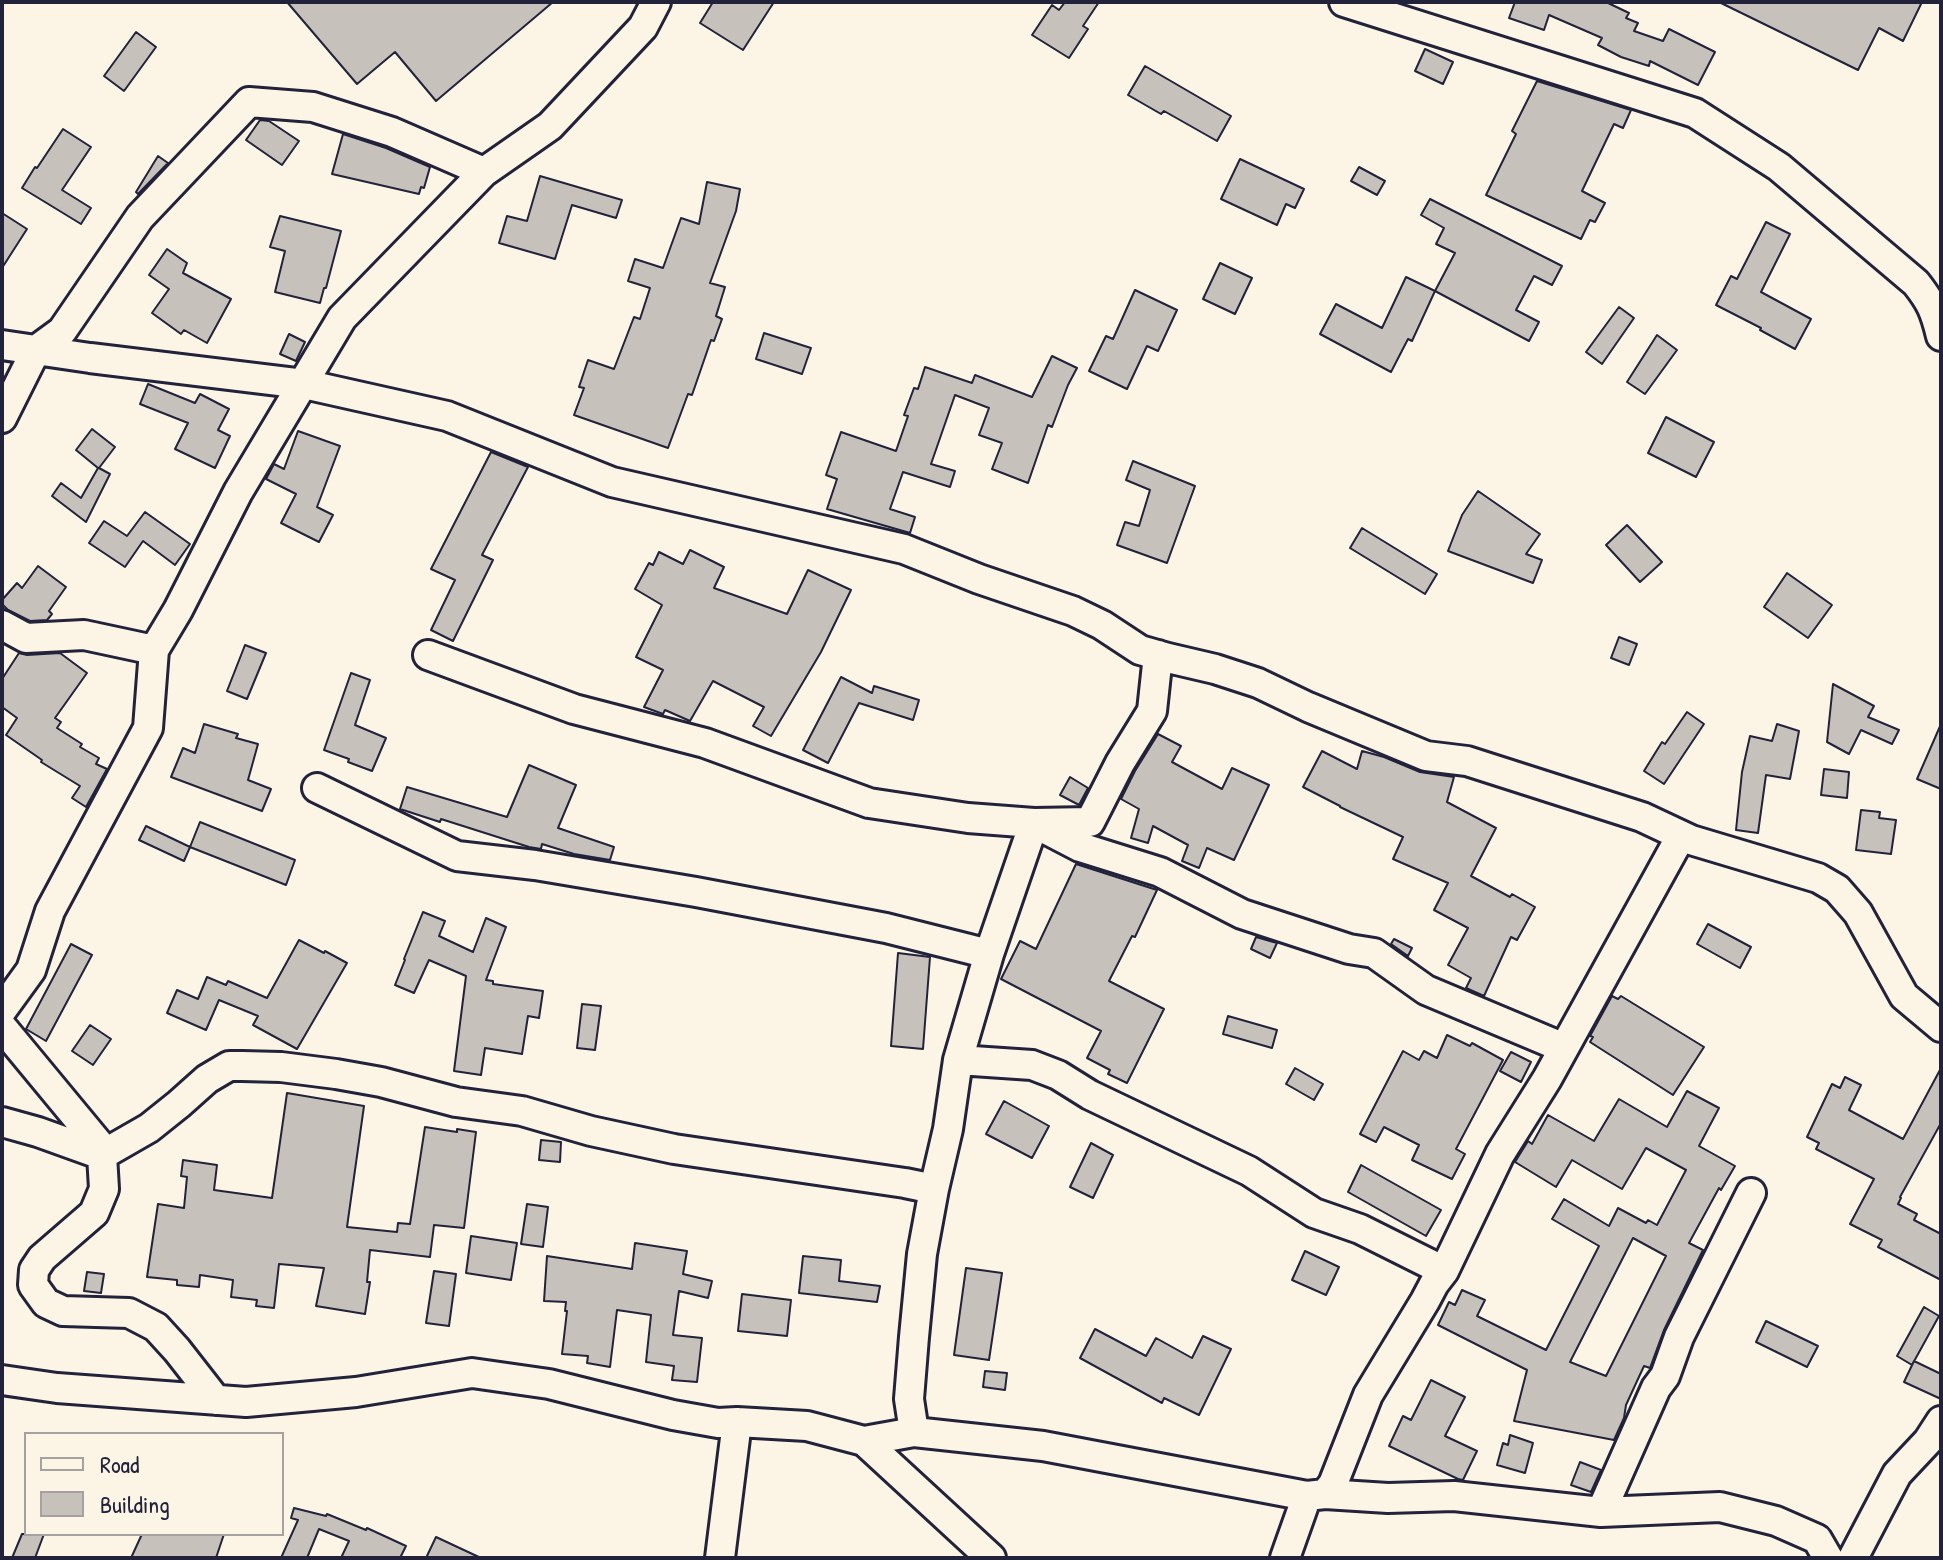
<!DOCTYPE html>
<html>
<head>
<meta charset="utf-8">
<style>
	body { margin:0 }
	#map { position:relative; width:1943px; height:1560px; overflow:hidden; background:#fcf5e5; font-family:"Patrick Hand",sans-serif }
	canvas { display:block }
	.frame { position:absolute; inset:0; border:4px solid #22223b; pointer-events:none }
	.legend { position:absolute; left:24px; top:1432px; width:260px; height:104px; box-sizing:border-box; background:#fcf5e5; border:2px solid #a5a1a1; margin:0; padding:10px 14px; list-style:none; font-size:24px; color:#22223b }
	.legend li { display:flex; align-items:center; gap:16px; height:40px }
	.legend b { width:40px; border:2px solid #a5a1a1 }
</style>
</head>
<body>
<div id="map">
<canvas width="1943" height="1560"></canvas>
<div class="frame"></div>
<ul class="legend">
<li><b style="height:10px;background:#fcf5e5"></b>Road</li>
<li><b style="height:22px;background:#c6c1bb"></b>Building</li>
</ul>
</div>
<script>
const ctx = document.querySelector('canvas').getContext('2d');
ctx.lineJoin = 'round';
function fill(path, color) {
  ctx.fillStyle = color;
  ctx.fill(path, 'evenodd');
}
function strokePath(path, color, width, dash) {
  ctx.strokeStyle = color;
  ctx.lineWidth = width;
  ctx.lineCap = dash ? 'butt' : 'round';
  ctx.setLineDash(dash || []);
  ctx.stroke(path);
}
const building = new Path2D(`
	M287 2H553L436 101 395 52 357 84Z
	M713 2H774L743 50 700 23Z
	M1065 2H1099L1083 26 1088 29 1069 58 1032 35 1052 5 1059 10Z
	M1515 2H1606L1629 13 1626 18 1638 23 1634 31 1663 41 1669 29 1715 52 1698 85 1650 61 1649 66 1621 57 1598 45 1602 38 1549 15 1544 30 1509 18Z
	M1719 2H1922L1903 41 1879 28 1858 70Z
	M136 32 156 47 124 91 104 76Z
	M1425 49 1453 62 1443 84 1415 71Z
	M1145 66 1231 116 1217 141 1164 111 1161 114 1128 95Z
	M1537 81 1631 110 1623 128 1614 124 1582 191 1605 203 1595 222 1590 220 1581 239 1486 195 1516 134 1512 131Z
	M260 120 269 121 299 141 282 165 246 140Z
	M63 129 91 147 62 190 91 208 81 224 22 188 35 167 37 168Z
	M343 134 386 148 430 167 424 188 421 187 419 194 332 174Z
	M158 156 168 163 138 194 136 192Z
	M1240 159 1304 189 1295 208 1286 204 1277 225 1221 199Z
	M1359 167 1385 181 1377 195 1351 181Z
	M540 176 622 200 616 218 572 205 555 259 499 243 507 216 527 221Z
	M707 182 740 189 736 211 710 283 725 287 716 316 722 319 714 341 711 340 692 395 688 394 668 448 574 415 584 388 579 387 588 360 614 369 634 317 640 319 650 288 628 281 635 259 663 268 681 218 699 224Z
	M1430 199 1562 266 1552 285 1534 276 1516 310 1539 322 1529 341 1435 291 1455 253 1436 244 1444 228 1421 215Z
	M2 213 27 229 2 268Z
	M280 216 341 231 326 288H324L320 303 275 292 285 251 270 247Z
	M1766 222 1790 234 1761 292 1811 319 1795 349 1760 330 1761 328 1716 305 1731 276 1737 279Z
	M167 249 187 263 183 273 231 299 207 343 184 330 181 334 152 313 169 289 149 275Z
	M1220 263 1252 278 1235 314 1203 299Z
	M1406 277 1435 291 1412 341 1408 339 1391 372 1320 334 1336 304 1382 328Z
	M1135 290 1177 310 1158 351 1147 346 1127 389 1089 371 1106 336 1113 339Z
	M1619 307 1634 318 1602 364 1586 352Z
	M764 333 811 348 802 374 756 359Z
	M289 334 305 342 296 361 280 354Z
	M1657 335 1677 350 1645 394 1627 382Z
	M1052 356 1077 368 1068 385 1052 427 1048 425 1028 483 992 469 1002 443 979 435 989 408 955 395 931 464 955 471 950 487 903 472 890 509 915 517 910 533 827 509 837 479 826 475 841 432 896 451 908 416 904 415 914 388 918 389 925 367 972 383 975 375 1032 397Z
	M148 384 195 403 200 394 229 409 218 430 230 436 215 468 175 449 188 423 140 404Z
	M1666 417 1714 442 1696 477 1648 453Z
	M92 429 115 447 99 468 110 474 86 522 52 496 61 483 81 498 98 468 76 450Z
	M298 431 340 446 317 507 333 515 319 542 281 523 296 494 266 479 274 464 284 469Z
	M491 452 528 467 482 555 493 560 453 641 431 630 455 580 431 569Z
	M1133 461 1195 486 1167 563 1117 545 1125 522 1139 526 1150 490 1126 480Z
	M1478 491 1540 534 1526 554 1542 560 1533 583 1448 551 1462 515Z
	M145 512 190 544 175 565 143 541 125 567 89 543 104 521 127 536Z
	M1627 525 1662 562 1640 582 1606 545Z
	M1362 528 1437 574 1425 594 1350 548Z
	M690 550 724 567 714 588 787 614 808 570 851 590 821 652 771 736 753 726 764 707 713 681 690 721 665 710 663 714 644 707 663 670 636 657 662 605 635 589 649 563 653 565 659 552 683 564Z
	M38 566 66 587 49 611 52 614 47 620 30 621 8 610 2 604V600L17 583 22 588Z
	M1787 573 1832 605 1808 638 1764 607Z
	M1619 637 1637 644 1629 665 1611 658Z
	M245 645 266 653 247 699 227 691Z
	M19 653 27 655 60 653 87 673 55 718 61 722 57 728 82 744 80 747 99 758 96 764 107 769 86 807 72 798 80 786 41 762 42 760 6 735 17 718 2 707V679Z
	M351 673 370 680 355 725 386 738 372 771 348 762 349 759 324 750Z
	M841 677 872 693 874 686 919 700 913 720 859 703 828 763 803 750Z
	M1833 684 1874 706 1868 717 1899 730 1892 744 1861 730 1849 754 1827 742Z
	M1687 712 1704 724 1664 784 1644 771 1662 742 1665 744Z
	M204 724 238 734 236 738 258 744 248 780 271 789 262 811 171 777 183 748 195 753Z
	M1777 724 1799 731 1790 779 1766 775 1758 833 1736 830 1742 772 1750 736 1772 741Z
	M1941 724V789L1917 779Z
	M1158 734 1181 746 1172 762 1222 789 1232 768 1269 785 1234 860 1207 848 1199 868 1182 861 1188 845 1153 826 1148 843 1131 838 1139 809 1121 799 1135 771Z
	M1322 751 1357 769 1362 751 1384 757 1420 772 1454 777 1447 802 1496 828 1471 876 1510 897 1512 894 1535 907 1517 940 1511 937 1484 996 1466 988 1471 978 1448 965 1468 928 1434 910 1448 883 1393 859 1403 837 1340 807V806L1303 787Z
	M529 765 576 785 558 828 614 847 610 860 574 854 542 844 541 849 529 847 441 819 440 822 400 809 407 787 507 817Z
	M1824 769 1849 772 1847 798 1821 795Z
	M1070 777 1088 788 1079 805 1060 795Z
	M1861 810 1880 812 1879 818 1896 820 1891 854 1856 850Z
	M200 822 295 860 286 885 190 847Z
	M146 826 190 847 184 861 139 840Z
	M1076 864 1157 890 1135 937 1132 936 1109 981 1164 1009 1127 1083 1108 1074 1110 1070 1087 1058 1101 1031 1001 979 1020 941 1036 949Z
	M423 912 445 921 439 936 473 952 486 918 506 927 486 980 493 981V984L543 991 539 1018 528 1016 522 1054 485 1048 481 1075 454 1071 466 976 429 960 414 993 395 985 405 960 404 959Z
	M1708 924 1751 947 1740 968 1697 944Z
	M1256 937 1277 943 1270 958 1251 949Z
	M1394 939 1412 948 1408 956 1391 944Z
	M299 940 324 953 325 951 347 963 297 1049 253 1025 258 1016 219 1000 206 1030 167 1013 177 990 198 999 207 977 226 985 228 981 267 998Z
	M71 944 92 955 46 1041 26 1029Z
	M898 953 930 957 923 1049 891 1046Z
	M1612 996 1618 999 1621 996 1704 1047 1673 1095 1590 1042 1593 1037 1590 1036Z
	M582 1004 601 1006 595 1050 577 1048Z
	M1228 1016 1277 1030 1272 1048 1223 1034Z
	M90 1025 111 1039 93 1065 72 1051Z
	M1447 1035 1470 1046 1472 1043 1503 1060 1456 1149 1465 1154 1452 1179 1412 1160 1419 1145 1384 1127 1376 1142 1360 1134 1403 1051 1419 1060 1424 1051 1437 1058Z
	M1511 1052 1531 1062 1521 1082 1500 1071Z
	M1295 1068 1323 1084 1314 1100 1286 1084Z
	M1941 1068V1123L1900 1197 1901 1198 1898 1204 1917 1214 1914 1220 1941 1234V1280L1878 1247 1882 1240 1850 1224 1874 1179 1816 1149 1819 1143 1807 1137 1832 1084 1840 1088 1845 1077 1861 1085 1849 1110 1903 1139Z
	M1687 1091 1719 1108 1699 1146 1735 1166 1721 1190 1719 1188 1689 1243 1703 1250 1664 1330 1650 1368 1644 1366 1626 1405 1624 1418 1614 1440 1514 1421 1527 1370 1438 1325 1449 1302 1455 1305 1462 1290 1485 1300 1477 1316 1546 1350 1599 1246 1552 1219 1564 1199 1609 1226 1618 1208 1646 1223 1648 1220 1657 1225 1686 1170 1646 1148 1622 1189 1572 1160 1556 1187 1515 1162 1528 1141 1532 1144 1548 1115 1594 1141 1619 1099 1667 1127ZM1633 1238 1666 1256 1606 1376 1570 1362Z
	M287 1093 364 1106 347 1227 397 1232 398 1223 410 1224 425 1127 457 1132V1129L476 1132 464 1228 434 1225 430 1257 370 1250 367 1282H370L365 1314 316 1306 324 1268 279 1264 274 1308 256 1306 257 1300 231 1297 233 1280 200 1275 199 1287 177 1285V1280L147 1277 158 1204 184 1208 187 1177 181 1176 183 1160 217 1165 214 1190 272 1198Z
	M1004 1101 1049 1126 1032 1158 986 1134Z
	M541 1140 561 1142 560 1162 539 1160Z
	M1091 1143 1113 1155 1093 1198 1070 1187Z
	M1361 1165 1441 1210 1426 1236 1348 1192Z
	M527 1204 548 1207 543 1247 521 1244Z
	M471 1236 517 1243 511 1280 466 1273Z
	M635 1243 687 1251 683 1274 712 1281 708 1298 679 1291 673 1335 702 1338 697 1382 672 1380 674 1366 646 1362 651 1315 617 1310 610 1367 587 1363 588 1356 562 1354 567 1311H565L566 1302 544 1301 547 1256 632 1269Z
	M1305 1251 1339 1267 1326 1295 1292 1280Z
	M803 1256 841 1260 839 1281 880 1286 877 1302 799 1293Z
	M966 1268 1002 1273 989 1360 954 1355Z
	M434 1271 456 1274 449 1326 426 1323Z
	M87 1272 104 1274 101 1293 84 1291Z
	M742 1294 791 1300 787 1336 738 1331Z
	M1924 1307 1939 1316 1912 1365 1897 1356Z
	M1766 1321 1818 1346 1807 1367 1756 1342Z
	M1095 1329 1146 1356 1156 1338 1192 1358 1203 1336 1231 1349 1199 1415 1164 1398 1162 1403 1080 1358Z
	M1914 1361 1941 1374V1399L1904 1382Z
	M985 1371 1007 1373 1005 1390 983 1387Z
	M1431 1380 1465 1397 1445 1436 1477 1451 1463 1480 1458 1479 1389 1446 1403 1416 1411 1420Z
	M1510 1435 1533 1443 1525 1473 1497 1465 1503 1443 1508 1445Z
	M1580 1462 1601 1470 1591 1492 1571 1485Z
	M294 1508 326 1516 327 1514 366 1530 367 1528 406 1546 400 1558H341L349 1541 319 1529 307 1558H281L298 1520 291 1518Z
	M22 1534H44L35 1558H12Z
	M142 1534H224L216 1558H131Z
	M436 1537 481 1558H426Z`);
fill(building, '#c6c1bb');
strokePath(building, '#22223b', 2);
const minor = new Path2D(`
	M1344 2 1695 113 1779 167 1916 283C1931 302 1935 311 1941 336
	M2 345 90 358 304 384 447 416 612 482 904 549 979 579 1073 611 1102 625 1140 650 1168 658 1215 669 1258 683 1308 707 1426 756 1467 761 1642 817 1691 840 1818 878 1837 889 1858 913 1904 996 1941 1027
	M2 418 36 350 62 331 140 217 249 102 313 107 392 132 484 172
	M2 625 26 638 84 635 154 650
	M428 655 574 709 705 743 869 803 968 818 1034 823 1090 822 1120 763 1152 711 1158 655
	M317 788 457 856 535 865 696 892 886 928 989 954 958 1060 948 1129 934 1189
	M989 954 1034 823 1080 847 1160 872 1242 914 1349 949 1374 953 1426 990 1564 1048
	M2 1010 31 970 50 911 148 728 154 650 178 610 238 492 342 318 484 172 550 126 643 27 656 2
	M2 1027 98 1143 102 1155 104 1189 94 1213 42 1258 34 1270 33 1285 46 1303 63 1311 129 1313 156 1327 177 1350 216 1400
	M958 1060 1032 1065 1058 1075 1090 1095 1249 1171 1314 1213 1360 1229 1444 1271
	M2 1122 38 1132 102 1155 149 1128 179 1104 207 1079 229 1066H242L281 1067 336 1074 381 1082 456 1102 522 1111 591 1131 674 1149 905 1183 934 1189 922 1254 914 1337 909 1399 914 1432
	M2 1380 57 1388 246 1402 356 1392 472 1373 549 1384 673 1415 718 1423 737 1422 807 1426 864 1441 914 1432 1043 1446 1307 1496 1325 1494 1388 1498 1454 1496 1601 1512 1720 1507 1776 1521 1817 1539 1828 1558
	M864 1441 991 1558
	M1325 1494 1333 1484 1368 1395 1425 1301 1434 1284 1444 1271 1500 1154 1547 1079 1681 836
	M1601 1512 1656 1388 1665 1376 1679 1337 1751 1193
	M720 1558 737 1422
	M1285 1558 1307 1496
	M1853 1558 1897 1474 1928 1441 1941 1421`);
strokePath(minor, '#22223b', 34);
strokePath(minor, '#fcf5e5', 28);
</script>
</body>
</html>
